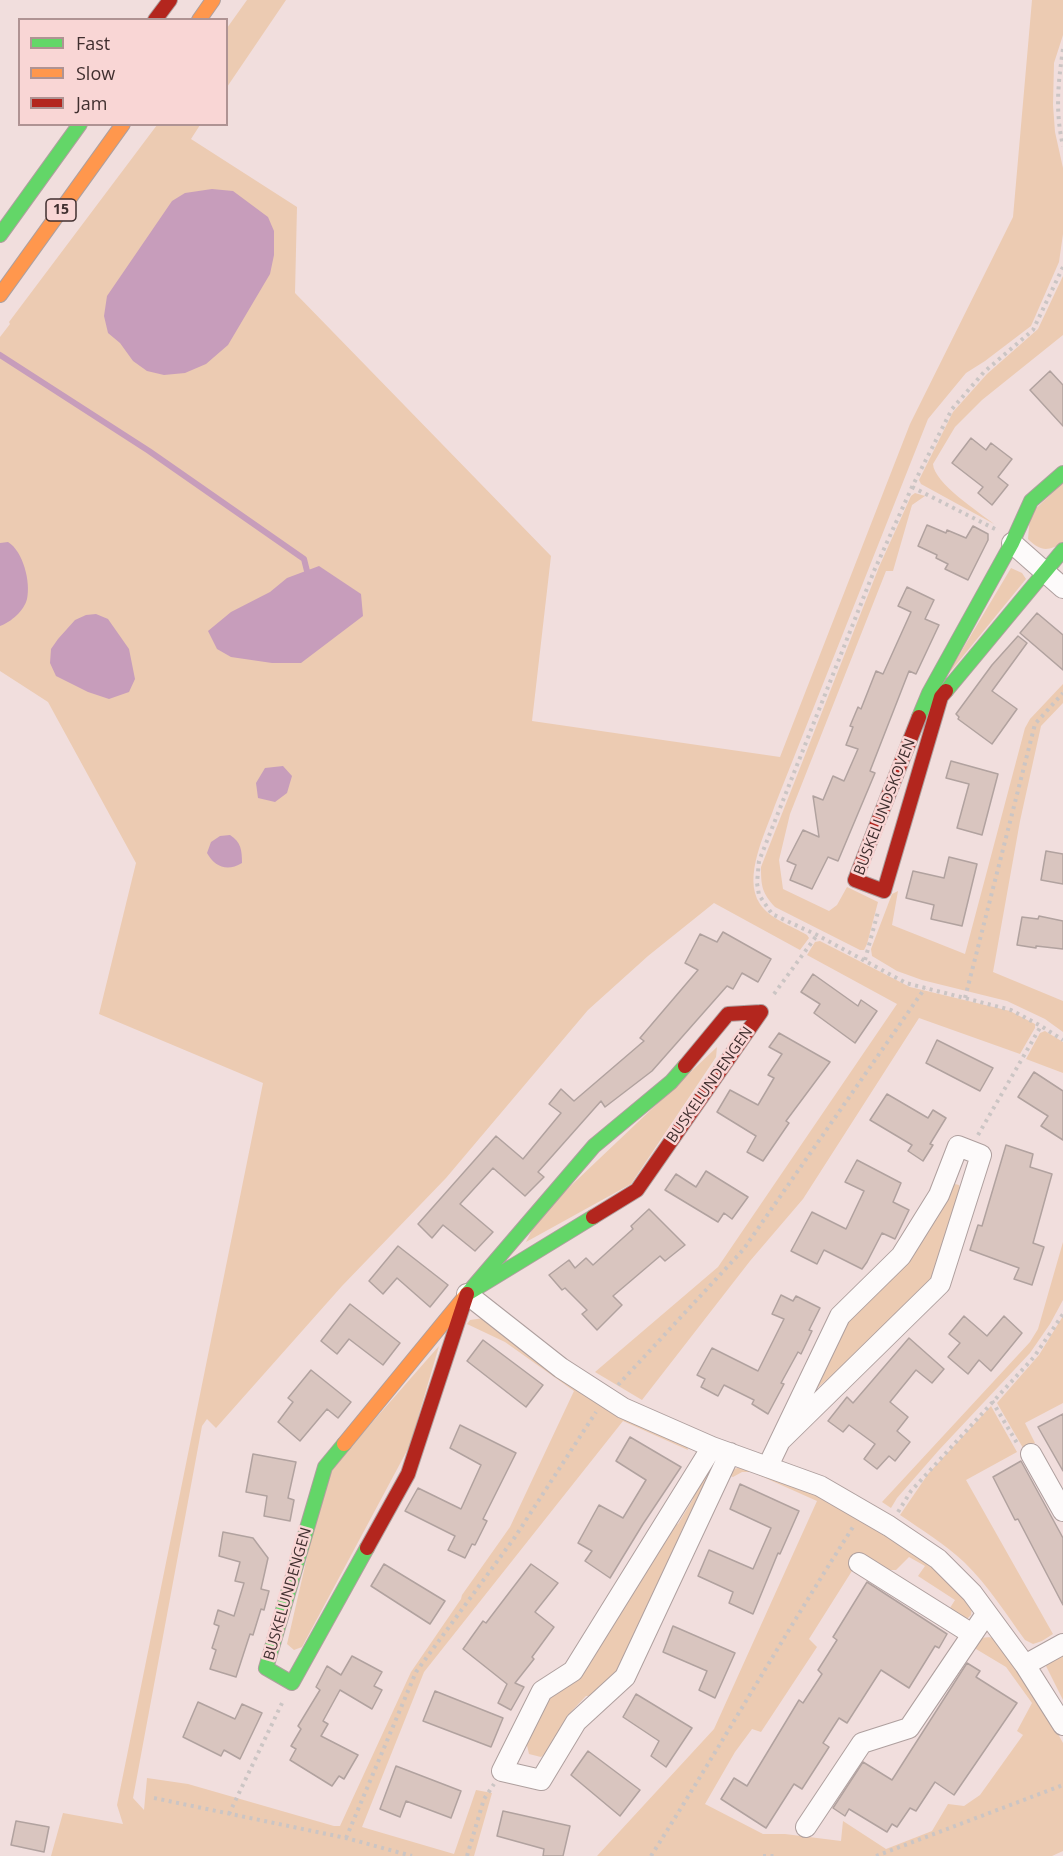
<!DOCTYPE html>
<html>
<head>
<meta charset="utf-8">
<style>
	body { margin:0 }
	#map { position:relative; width:1063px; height:1856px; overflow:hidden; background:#f1dedd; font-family:"Open Sans",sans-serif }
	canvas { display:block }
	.legend { position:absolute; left:18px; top:18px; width:210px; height:108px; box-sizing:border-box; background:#f9d6d5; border:2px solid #af9393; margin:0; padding:8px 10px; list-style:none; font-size:18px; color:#402f2f }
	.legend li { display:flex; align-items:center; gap:12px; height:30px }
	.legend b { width:30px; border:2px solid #af9393 }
</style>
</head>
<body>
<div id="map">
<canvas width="1063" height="1856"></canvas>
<ul class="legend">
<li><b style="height:8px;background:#63d668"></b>Fast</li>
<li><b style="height:8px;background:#ff974d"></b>Slow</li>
<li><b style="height:8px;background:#b3261e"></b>Jam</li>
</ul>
</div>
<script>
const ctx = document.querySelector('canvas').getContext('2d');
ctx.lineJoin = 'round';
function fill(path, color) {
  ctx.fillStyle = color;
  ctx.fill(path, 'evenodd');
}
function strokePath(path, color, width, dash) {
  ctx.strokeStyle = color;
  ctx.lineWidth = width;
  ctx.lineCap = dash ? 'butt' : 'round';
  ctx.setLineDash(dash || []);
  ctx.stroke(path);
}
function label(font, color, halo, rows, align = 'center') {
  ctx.font = font + ' "Open Sans",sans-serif';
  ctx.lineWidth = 5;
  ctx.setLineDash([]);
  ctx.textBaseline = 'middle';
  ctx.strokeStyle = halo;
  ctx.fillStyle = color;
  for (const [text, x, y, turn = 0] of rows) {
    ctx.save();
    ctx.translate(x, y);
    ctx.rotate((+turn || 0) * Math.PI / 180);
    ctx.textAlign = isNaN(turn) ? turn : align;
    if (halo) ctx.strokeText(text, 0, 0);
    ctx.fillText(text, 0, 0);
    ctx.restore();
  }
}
fill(new Path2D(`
	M247 0H286L227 87V28Z
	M1032 0H1063V35L1054 63 1053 105 1055 132 1063 168V234L1059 262 1031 326 985 361 966 373 928 419 775 805C766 832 742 877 760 904 770 919 792 926 807 935L809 938 800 950 714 903 648 956 588 1010 446 1178 342 1286 216 1428 207 1419 202 1426 133 1798 144 1810 147 1778 188 1784 334 1826H340L411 1672 461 1599 462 1595 510 1527 574 1391 505 1342 467 1324 470 1320 484 1318 687 1446 688 1450 623 1421 424 1672 362 1827 454 1854 476 1790 492 1793 474 1856H51L63 1813 123 1824 117 1805 263 1083 99 1014 136 863 48 702 0 671V337L10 324 9 322 157 125H200L191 139 297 207 295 293 551 556 532 721 780 757 910 424 1013 217Z
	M1063 276V335L982 400 955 427 933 464C934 483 979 512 994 524L921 484 919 480 953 412 987 374 1038 329Z
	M1063 483V543C1048 551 1041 552 1028 539L1030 514Z
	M915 493 925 496 912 505 893 571H886L790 814 779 860 783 889 829 911 837 905 847 887 878 902 867 944 864 950H860L775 907C762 893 761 886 761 867L879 567 911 496Z
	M1011 568 1022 573 1026 579 946 677Z
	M1063 684V703L1041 726 1020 821 993 972 1063 1001V1032L1045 1019 1007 1001 922 980 897 971 872 956 871 949 892 894 898 891 892 925 965 954 1025 728 1030 719Z
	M820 941 910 987 1010 1011 1035 1024V1028L1020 1054 919 1018 803 1199 750 1261 642 1400 595 1372 718 1267 897 1004 807 955 815 942Z
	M1045 1031 1063 1042V1073L1026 1059 1040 1033Z
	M717 1047 716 1057 631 1184 526 1242 539 1216Z
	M951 1183 959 1185 961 1192 944 1238 947 1248 936 1278 845 1370 837 1371 815 1390V1398L809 1402 836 1330Z
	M1063 1242V1300L1050 1324 1030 1353 939 1450 897 1498 891 1508 882 1502 1030 1342 1038 1329Z
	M1063 1316V1403L1025 1423 1035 1443 1023 1448 997 1403 1039 1355Z
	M439 1346 410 1445 302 1647 294 1650 287 1644 326 1475Z
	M991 1406 1017 1452 966 1480 1053 1634 1042 1641 1033 1644 1025 1640C1006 1614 988 1585 964 1562 945 1544 922 1530 900 1515L928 1474Z
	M749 1465 817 1493 921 1554 972 1607 971 1615 965 1621 948 1611 955 1600 918 1576 925 1566 909 1557 896 1570H887L862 1555 809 1639 817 1647 761 1732 752 1729 735 1752 705 1804 763 1834H785L841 1841 843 1821 886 1849 932 1831 948 1804 964 1806 980 1795 1023 1735 1017 1731 1032 1703 1006 1667 971 1646C980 1638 985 1635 996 1639L1039 1700 1063 1743V1851L1052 1856H597L714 1729 817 1501 752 1472H742L733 1477 727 1475 734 1469Z
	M707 1471H712L680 1534 684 1542 625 1664 596 1696H586L567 1716C567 1733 554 1747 541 1757L529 1754 526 1741 528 1726 669 1526 678 1524 693 1499 691 1490Z
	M1063 1653V1700L1045 1664Z`), '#eccbb2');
fill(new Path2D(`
	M212 189 233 191 268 217 274 231V255L270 274 228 345 206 364 185 373 164 375 147 371 133 361 120 343 108 333 104 316 107 296 172 201 185 193Z
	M8 542C23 551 31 582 27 599 24 611 11 622 0 626V543Z
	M319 566 361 594 363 616 301 663H272L231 657 217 649 208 631 231 612 270 592 287 578Z
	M96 614 108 619 129 649 135 679 129 692 109 699 88 692 56 676 50 663 51 649 58 639 75 620 86 615Z
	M283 766 292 776 287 793 275 802 258 798 256 783 265 768Z
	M230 835C241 842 242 850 242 863 227 872 215 867 207 853L211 842 220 836Z`), '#c79dbb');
strokePath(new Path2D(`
	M0 355 149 451 304 559 307 571`), '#c79dbb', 6);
const building = new Path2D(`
	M1050 371 1063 385V426L1030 390Z
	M971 438 986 450 991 443 1012 459 998 477 1008 485 992 505 978 493 983 487 952 463Z
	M927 525 946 533 947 530 966 538 973 526 988 534V540L968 580 945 569 948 564 936 558 937 555 918 546Z
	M907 587 934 600 925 619 939 625 916 674 909 671 870 771 875 773 838 861 828 857 812 889 790 880 796 865 787 861 803 830 819 837 813 796 823 800 833 776 844 781 858 749 846 745 853 727 850 726 858 707 861 709 876 671 883 674 911 612 898 606Z
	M1037 613 1063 635V670L1020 633Z
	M1018 636 1027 643 992 691 1017 709 992 744 958 719 959 717 956 714 992 665Z
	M951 761 998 774 982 835 957 828 969 784 946 778Z
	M1046 851 1063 854V884L1041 880Z
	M949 857 977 864 962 926 931 919 934 905 906 898 913 871 944 878Z
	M1039 916 1063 921V949L1036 946V948L1017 945 1022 917 1038 919Z
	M723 932 771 959 758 982 742 973 733 989 727 986 652 1071 605 1107 601 1101 538 1172 544 1177 525 1196 493 1168 460 1204 493 1232 475 1251 443 1225 432 1238 418 1224 496 1136 523 1159 561 1113 549 1104 561 1089 574 1101 644 1041 640 1038 698 970 685 963 700 934 717 942Z
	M813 974 858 1006 861 1000 877 1011 855 1043 814 1013 820 1004 801 992Z
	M779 1033 830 1062 786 1121 789 1123 763 1161 747 1152 756 1136 717 1112 730 1090 758 1105 774 1078 768 1075 782 1054 769 1047Z
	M937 1040 993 1068 980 1091 926 1063Z
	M1034 1072 1063 1091V1140L1041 1126 1048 1116 1018 1097Z
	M887 1094 928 1118 933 1110 946 1118 930 1144 933 1145 923 1161 908 1151 912 1145 870 1120Z
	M1006 1145 1033 1154 1030 1167 1052 1174 1033 1243 1044 1247 1032 1285 1014 1279 1019 1268 970 1250 978 1225 982 1226Z
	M857 1160 901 1183 893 1202 909 1210 895 1239 882 1233 867 1262 862 1269 824 1250 817 1264 791 1251 812 1212 846 1229 864 1191 845 1182Z
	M706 1171 748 1197 732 1219 724 1213 718 1222 665 1190 676 1174 696 1187Z
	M649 1209 685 1245 665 1261 660 1256 613 1296 622 1305 597 1330 582 1314 587 1310 565 1288 562 1290 549 1275 569 1260 575 1268 586 1258 593 1265 633 1229 631 1226Z
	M398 1246 448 1285 430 1307 397 1278 383 1294 369 1281Z
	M781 1295 793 1301 796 1296 820 1308 809 1330 812 1331 801 1354 798 1352 781 1383 784 1384 768 1414 752 1404 754 1400 724 1385 718 1396 701 1387 705 1379 697 1375 712 1348 758 1371 784 1319 772 1314Z
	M350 1304 400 1343 383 1365 349 1339 337 1354 321 1341Z
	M964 1316 987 1336 1004 1316 1022 1333 991 1371 979 1360 968 1374 948 1357 960 1343 949 1334Z
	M909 1338 944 1369 932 1383 916 1370 890 1402 908 1417 897 1431 910 1442 895 1461 889 1456 877 1469 864 1459 875 1444 849 1425 843 1432 828 1421 847 1397 853 1403Z
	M483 1340 543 1385 526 1407 467 1361Z
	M311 1370 351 1402 338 1418 327 1409 300 1441 278 1422 293 1402 288 1398Z
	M1063 1414V1471L1038 1427Z
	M460 1425 516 1453 483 1519 487 1521 475 1545 472 1544 465 1558 448 1550 455 1536 405 1511 418 1488 461 1509 481 1465 450 1448Z
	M630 1437 681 1467 643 1524 610 1578 585 1561 592 1551 578 1543 599 1505 623 1518 646 1480 616 1461Z
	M253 1454 296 1462 288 1498 294 1500 290 1521 264 1516 267 1496 246 1492Z
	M1021 1461 1063 1538V1605L1018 1519 1015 1520 993 1477Z
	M740 1484 799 1511 780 1554 778 1553 753 1614 729 1603 733 1592 698 1576 709 1550 753 1569 771 1528 730 1509Z
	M223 1532 253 1538 268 1558 261 1589 269 1591 264 1610 261 1609 253 1635 250 1634 236 1677 210 1669 216 1650 212 1648 219 1626 214 1624 218 1610 234 1616 244 1583 235 1581 240 1562 219 1556Z
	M384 1564 445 1601 430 1624 371 1586Z
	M531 1564 558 1583 535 1612 554 1627 532 1657 534 1659 515 1683 524 1687 511 1710 498 1703 507 1684 463 1649 483 1621 486 1623Z
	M867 1582 947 1634 939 1648 935 1646 909 1688 881 1670 847 1723 839 1718 823 1743 829 1747 802 1789 794 1784 766 1828 721 1799 734 1778 747 1786 799 1700 803 1703 822 1674 818 1670 837 1640 833 1637Z
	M673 1626 735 1653 715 1698 699 1690 707 1671 663 1652Z
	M352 1656 382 1672 374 1686 382 1690 372 1709 340 1690 323 1721 328 1724 321 1736 358 1755 344 1779 339 1776 332 1786 290 1760 296 1749 291 1746 301 1729 298 1726 320 1690 316 1687 327 1666 341 1675Z
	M967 1663 980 1671 976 1677 1017 1703 954 1795 935 1782 916 1811 910 1808 897 1827 892 1824 887 1832 849 1809 845 1816 833 1808 863 1762 892 1780Z
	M435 1691 503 1718 491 1747 423 1721Z
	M636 1694 692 1728 666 1767 651 1756 659 1741 623 1717Z
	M198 1702 235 1719 242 1704 262 1713 240 1759 224 1750 221 1756 183 1737Z
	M588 1751 640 1790 620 1816 571 1775Z
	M396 1766 461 1791 451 1818 406 1801 400 1817 380 1809Z
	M503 1811 570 1826 563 1856H543L544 1849 497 1836Z
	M16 1821 49 1827 44 1852 11 1845Z`);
fill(building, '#d9c5bf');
strokePath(building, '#b1a29f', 1.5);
const street = new Path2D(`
	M1012 543 1063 588
	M467 1294 561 1368 623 1408 712 1447 820 1486 889 1526 938 1559 972 1593 1025 1665 1063 1725
	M712 1447 573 1671 542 1691 502 1771 541 1780 576 1722 625 1677 730 1453
	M1031 1454 1063 1511
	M768 1466 840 1316 901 1256 939 1195 958 1146 981 1155 940 1284 780 1441
	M859 1563 972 1634
	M1025 1665 1063 1644
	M806 1827 862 1743 909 1728 986 1614`);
const fast = new Path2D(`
	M0 235 80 124
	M946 691 1063 550
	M919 717 929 693 1012 543 1031 501 1063 473
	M593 1217 467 1294 594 1146 671 1082 685 1066
	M344 1444 325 1467 266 1668 292 1683 367 1548`);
const slow = new Path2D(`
	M199 20 213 0
	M0 295 123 124
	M344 1444 467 1294`);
const jam = new Path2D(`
	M155 20 170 0
	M919 717 855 880 884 891 941 697 946 691
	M685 1066 728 1014 761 1012
	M593 1217 637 1190 761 1012
	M367 1548 408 1474 467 1294`);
strokePath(street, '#ae9f9e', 22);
strokePath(fast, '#ae9f9e', 16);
strokePath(slow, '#ae9f9e', 16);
strokePath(jam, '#ae9f9e', 16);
strokePath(new Path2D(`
	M1063 49C1058 84 1055 111 1063 146
	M1063 267 1033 330 984 372 952 409 912 487 874 571 759 861 757 883 759 895 772 914 817 935 906 983 1011 1010 1041 1026 1063 1040
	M912 487 995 529
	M865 960 878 912
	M774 994 817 935
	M965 998 1035 724 1063 693
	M978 1135 1041 1026
	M618 1385 743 1250 925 988
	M992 1401 1017 1443
	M898 1512 911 1491 1034 1357 1063 1314
	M154 1798 346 1838 412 1856
	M229 1814 283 1701
	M346 1838 416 1672 515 1537 596 1412
	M467 1856 484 1799 494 1784
	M651 1856C720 1747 784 1635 853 1527
	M763 1856H774
	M876 1856 1063 1785`), '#cbc5c4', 4, [3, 4.5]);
strokePath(street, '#fdfafa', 20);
strokePath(fast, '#63d668', 14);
strokePath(slow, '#ff974d', 14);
strokePath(jam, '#b3261e', 14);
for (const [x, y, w] of [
	[61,210,30]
]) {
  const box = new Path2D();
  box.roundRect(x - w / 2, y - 11, w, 22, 4.5);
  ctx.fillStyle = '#f9d6d5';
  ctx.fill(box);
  strokePath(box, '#402f2f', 1.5);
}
label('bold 14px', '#402f2f', null, [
	["15",61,210]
]);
label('15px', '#402f2f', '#f9d6d5', [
	["BUSKELUNDSKOVEN",885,807,-69],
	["BUSKELUNDENGEN",710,1085,-55],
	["BUSKELUNDENGEN",288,1594,-74]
]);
</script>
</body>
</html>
